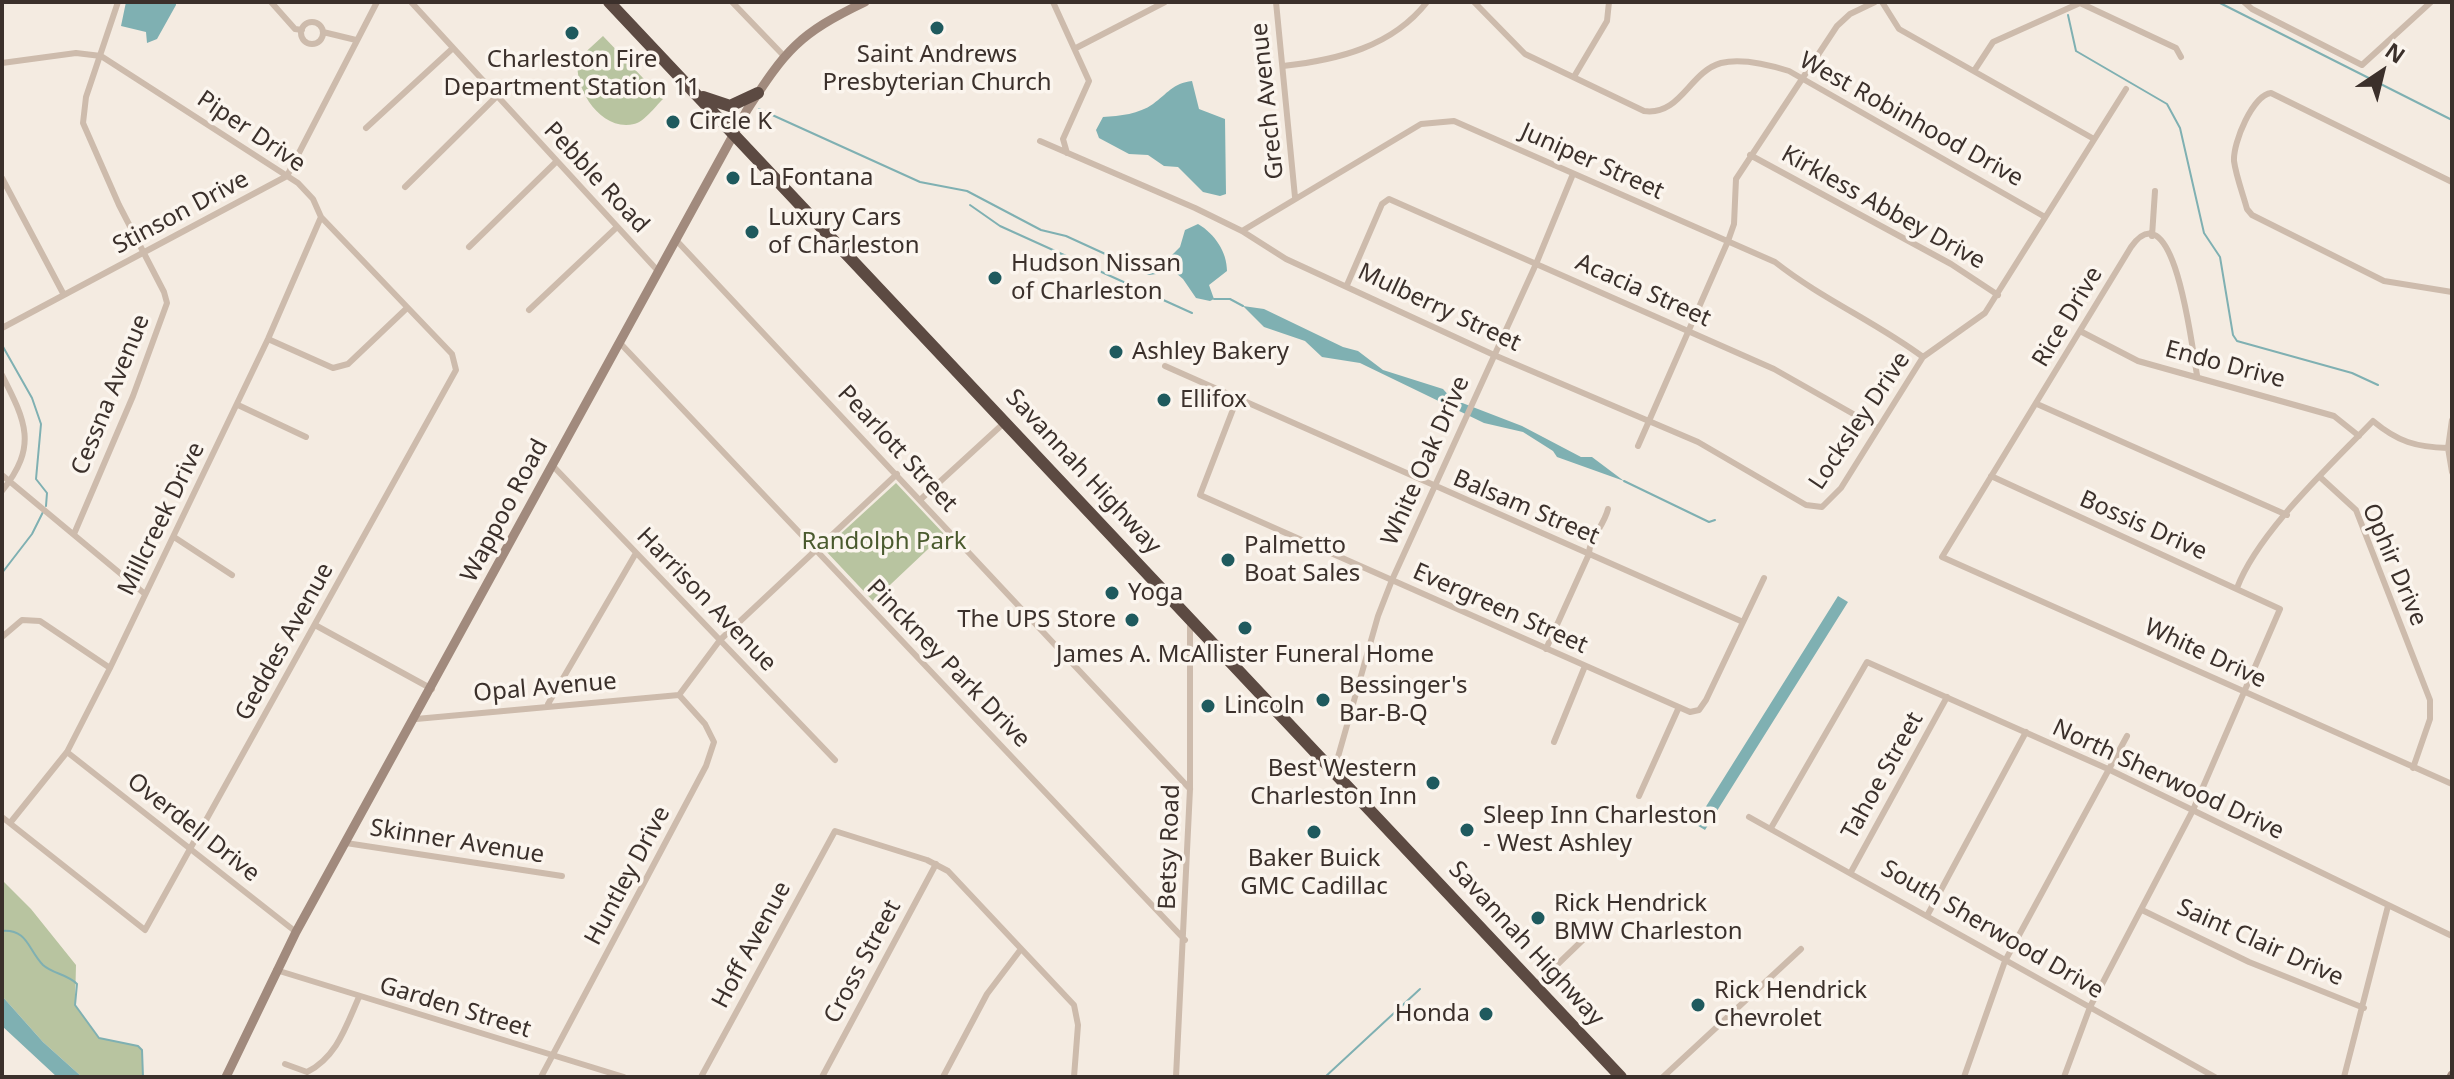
<!DOCTYPE html>
<html>
<head>
<meta charset="utf-8">
<style>
	body { margin:0 }
	#map { position:relative; width:2454px; height:1079px; overflow:hidden; background:#f4ebe1; font-family:"Noto Sans",sans-serif }
	canvas { display:block }
	.frame { position:absolute; inset:0; border:4px solid #3b302b; pointer-events:none }
	.north { position:absolute; left:2342px; top:32px; width:80px; height:80px; -webkit-text-stroke:6px #fbf5ee; paint-order:stroke; rotate:35deg; font-size:22px; font-weight:700; line-height:32px; text-align:center; color:#3b302b }
	.north::after { content:''; display:block; margin:auto; width:28px; height:36px; background:#3b302b; clip-path:polygon(50% 0,100% 100%,50% 72%,0 100%) }
</style>
</head>
<body>
<div id="map">
<canvas width="2454" height="1079"></canvas>
<div class="frame"></div>
<div class="north">N</div>
</div>
<script>
const ctx = document.querySelector('canvas').getContext('2d');
ctx.lineJoin = 'round';
function fill(path, color) {
  ctx.fillStyle = color;
  ctx.fill(path, 'evenodd');
}
function strokePath(path, color, width, dash) {
  ctx.strokeStyle = color;
  ctx.lineWidth = width;
  ctx.lineCap = dash ? 'butt' : 'round';
  ctx.setLineDash(dash || []);
  ctx.stroke(path);
}
function label(font, color, halo, rows, align = 'center') {
  ctx.font = font + ' "Noto Sans",sans-serif';
  ctx.lineWidth = 7;
  ctx.setLineDash([]);
  ctx.textBaseline = 'middle';
  ctx.strokeStyle = halo;
  ctx.fillStyle = color;
  for (const [text, x, y, turn = 0] of rows) {
    ctx.save();
    ctx.translate(x, y);
    ctx.rotate((+turn || 0) * Math.PI / 180);
    ctx.textAlign = isNaN(turn) ? turn : align;
    if (halo) ctx.strokeText(text, 0, 0);
    ctx.fillText(text, 0, 0);
    ctx.restore();
  }
}
fill(new Path2D(`
	M603 36 663 99C655 107 644 122 634 124 600 132 573 87 578 59Z
	M896 483 944 534 873 601 824 549Z
	M2 880 31 909 76 965 75 1005 99 1038 138 1046 142 1050 143 1077H82L43 1042 2 996Z`), '#b8c4a0');
fill(new Path2D(`
	M126 2H176V5L157 39 147 43 146 32 121 26Z
	M1192 81 1199 109 1225 119 1226 194 1220 196 1203 192 1178 167 1164 166 1148 155 1129 154 1099 138 1096 130 1103 117C1120 116 1139 114 1153 104 1167 94 1173 83 1192 81Z
	M1198 224C1215 234 1227 252 1227 271L1209 285 1214 299 1210 301 1196 298 1183 279 1169 267 1170 257 1180 247 1185 230Z
	M1243 306 1264 309 1343 347 1358 351 1383 370 1443 389 1452 399 1522 426 1581 457H1592L1624 481 1557 457 1553 451 1523 432 1484 423 1360 363 1322 357 1305 341 1264 327Z
	M1838 596 1848 602 1705 830 1695 824Z
	M2 996 43 1042 82 1077H57L2 1026Z`), '#7fb0b2');
strokePath(new Path2D(`
	M2218 2 2452 120
	M2068 15 2076 51 2167 104 2180 128 2204 233 2220 257 2233 335 2237 341 2352 373 2378 385
	M759 109 920 182 967 191 1041 230 1066 236 1149 274 1170 271
	M970 205 1000 226 1192 313
	M1214 299H1230L1243 306
	M2 345 32 398 41 424 36 479 47 493 46 506
	M1624 481 1709 522 1715 520
	M2 573 32 534 43 512
	M2 931C28 929 28 950 43 965 53 974 67 974 77 984L75 1005 99 1038 138 1046 142 1050 143 1077
	M1325 1077 1420 989`), '#7fb0b2', 2);
strokePath(new Path2D(`
	M271 2 295 29 302 30
	M411 2 658 271
	M732 2 783 55
	M1053 2 1089 81 1063 139 1067 153
	M1276 2 1295 197
	M1474 2 1525 54 1644 111C1681 116 1689 72 1721 63 1741 58 1770 65 1789 71L2045 217
	M1882 2 1899 29 2094 139
	M2244 2 2252 9 2362 65 2431 2
	M301 33a11 11 0 1 1 22 0a11 11 0 1 1-22 0Z
	M323 32 356 40
	M1076 48 1165 2
	M2 63 76 53 101 56 298 183 313 199 321 217 452 354 456 370 145 930 2 817
	M1283 66C1337 60 1392 47 1427 2
	M1974 71 1993 42 2080 3 2176 48 2181 57
	M1575 75 1607 21 1609 2
	M366 128 453 48
	M1040 141 1195 208 1242 231 1286 259 1494 355 1698 442 1806 505 1822 507 1841 488 1923 357 1985 313 2126 89
	M1750 155 1951 264 1998 295
	M2 178 64 295
	M2452 182 2271 93C2253 95 2233 142 2234 161 2236 176 2243 194 2247 209L2252 215 2384 281 2452 292
	M405 187 497 96
	M1242 231 1421 124 1454 121 1775 262C1822 299 1876 322 1923 357
	M2152 236 2155 191
	M676 240 1190 789
	M469 247 557 161
	M1347 285 1382 204 1389 199 1774 369 1878 428
	M529 310 617 227
	M2 328 287 176 377 2
	M2080 331 2138 361 2334 416 2359 436
	M268 339 333 368 348 364 407 308
	M620 343 1185 940
	M1165 366 1743 622
	M2 375C26 422 38 446 2 491
	M2197 375C2193 356 2175 185 2131 247L1942 557 2452 784
	M1237 399 1200 495 1690 712 1699 710 1706 700 1764 578
	M2037 404 2287 515
	M238 405 306 437
	M2452 420 2448 448 2452 472
	M1638 446 1728 241 1734 224 1736 179 1837 26 1850 14 1875 2
	M552 465 835 760
	M2 475 145 594
	M1991 476 2280 609 2193 810 2090 1007 2064 1077
	M2320 477 2356 510 2430 700V719L2413 768
	M921 499 1004 423
	M74 534 133 396 167 303 164 292 119 205 83 123 86 97 118 2
	M174 537 232 575
	M2237 588C2258 532 2331 465 2373 421 2398 442 2416 447 2448 448
	M315 625 432 689
	M2 637 22 620 40 621 110 668
	M1546 649 1589 554C1589 539 1604 526 1608 509
	M679 695 720 640 897 474
	M548 704 636 553
	M416 719 679 695
	M1554 742 1585 666
	M67 752 296 932
	M1334 771 1378 616 1392 580 1536 264 1573 174
	M1639 796 1679 707
	M1749 817 2215 1077
	M10 823 67 752 110 668 268 339 321 217
	M1771 828 1867 662 2108 769 2452 936
	M346 843 562 876
	M1851 872 1947 697
	M2142 910 2249 962 2364 1008
	M1928 914 2026 732
	M276 970 624 1077
	M1534 987 1589 934
	M285 1064 307 1072C337 1057 346 1026 359 997
	M541 1077 706 766 714 742 705 724 679 695
	M701 1077 835 831 927 860 948 871 1074 1005 1078 1025 1074 1077
	M822 1077 936 864
	M943 1077 987 994 1021 949
	M1176 1077 1190 789V621
	M1663 1077 1801 949
	M1964 1077 2005 961 2127 736
	M2344 1077 2388 906`), '#cdbbac', 6);
strokePath(new Path2D(`
	M226 1077 296 932 747 110C786 50 798 34 865 2
	M2451 1077 2452 1075`), '#a18a7d', 9);
strokePath(new Path2D(`
	M609 2 1621 1077
	M703 97 730 106 758 93`), '#5c4a42', 12);
for (const [x, y, r, color] of [
	[937,28,8,"#1f5a5e"],
	[572,33,8,"#1f5a5e"],
	[673,122,8,"#1f5a5e"],
	[733,178,8,"#1f5a5e"],
	[752,232,8,"#1f5a5e"],
	[995,278,8,"#1f5a5e"],
	[1116,352,8,"#1f5a5e"],
	[1164,400,8,"#1f5a5e"],
	[1228,560,8,"#1f5a5e"],
	[1112,593,8,"#1f5a5e"],
	[1132,620,8,"#1f5a5e"],
	[1245,628,8,"#1f5a5e"],
	[1323,700,8,"#1f5a5e"],
	[1208,706,8,"#1f5a5e"],
	[1433,783,8,"#1f5a5e"],
	[1467,830,8,"#1f5a5e"],
	[1314,832,8,"#1f5a5e"],
	[1538,918,8,"#1f5a5e"],
	[1698,1005,8,"#1f5a5e"],
	[1486,1014,8,"#1f5a5e"]
]) {
  const dot = new Path2D();
  dot.arc(x, y, r, 0, 2 * Math.PI);
  ctx.fillStyle = color;
  ctx.fill(dot);
  strokePath(dot, '#fbf5ee', 3);
}
label('24px', '#3b302b', '#fbf5ee', [
	["Saint Andrews",937,55,"center"],
	["Presbyterian Church",937,83,"center"],
	["Charleston Fire",572,60,"center"],
	["Department Station 11",572,88,"center"],
	["Circle K",689,122],
	["La Fontana",749,178],
	["Luxury Cars",768,218],
	["of Charleston",768,246],
	["Hudson Nissan",1011,264],
	["of Charleston",1011,292],
	["Ashley Bakery",1132,352],
	["Ellifox",1180,400],
	["Palmetto",1244,546],
	["Boat Sales",1244,574],
	["Yoga",1128,593],
	["The UPS Store",1116,620,"right"],
	["James A. McAllister Funeral Home",1245,655,"center"],
	["Bessinger's",1339,686],
	["Bar-B-Q",1339,714],
	["Lincoln",1224,706],
	["Best Western",1417,769,"right"],
	["Charleston Inn",1417,797,"right"],
	["Sleep Inn Charleston",1483,816],
	["- West Ashley",1483,844],
	["Baker Buick",1314,859,"center"],
	["GMC Cadillac",1314,887,"center"],
	["Rick Hendrick",1554,904],
	["BMW Charleston",1554,932],
	["Rick Hendrick",1714,991],
	["Chevrolet",1714,1019],
	["Honda",1470,1014,"right"]
], 'left');
label('24px', '#3b302b', '#fbf5ee', [
	["Grech Avenue",1268,101,-96],
	["West Robinhood Drive",1911,120,29],
	["Piper Drive",251,132,34],
	["Juniper Street",1592,162,24],
	["Pebble Road",596,178,47],
	["Kirkless Abbey Drive",1883,208,29],
	["Stinson Drive",181,213,-28],
	["Acacia Street",1643,291,24],
	["Mulberry Street",1439,308,25],
	["Rice Drive",2068,317,-59],
	["Endo Drive",2225,365,15],
	["Cessna Avenue",111,395,-68],
	["Locksley Drive",1860,421,-56],
	["Pearlott Street",897,449,47],
	["White Oak Drive",1426,461,-66],
	["Savannah Highway",1083,472,47],
	["Balsam Street",1526,508,23],
	["Wappoo Road",505,511,-62],
	["Millcreek Drive",162,519,-64],
	["Bossis Drive",2143,526,24],
	["Ophir Drive",2394,565,67],
	["Harrison Avenue",706,600,46],
	["Evergreen Street",1500,609,24],
	["Geddes Avenue",285,642,-61],
	["White Drive",2205,654,25],
	["Pinckney Park Drive",948,664,46],
	["Opal Avenue",545,688,-5],
	["Tahoe Street",1883,776,-61],
	["North Sherwood Drive",2168,780,25],
	["Overdell Drive",193,828,38],
	["Skinner Avenue",457,842,9],
	["Betsy Road",1170,847,-88],
	["Huntley Drive",628,876,-62],
	["South Sherwood Drive",1992,930,30],
	["Saint Clair Drive",2260,943,24],
	["Savannah Highway",1526,944,47],
	["Hoff Avenue",752,945,-62],
	["Cross Street",863,962,-62],
	["Garden Street",455,1008,17]
]);
label('24px', '#4a5a2e', '#fbf5ee', [
	["Randolph Park",884,542]
]);
</script>
</body>
</html>
